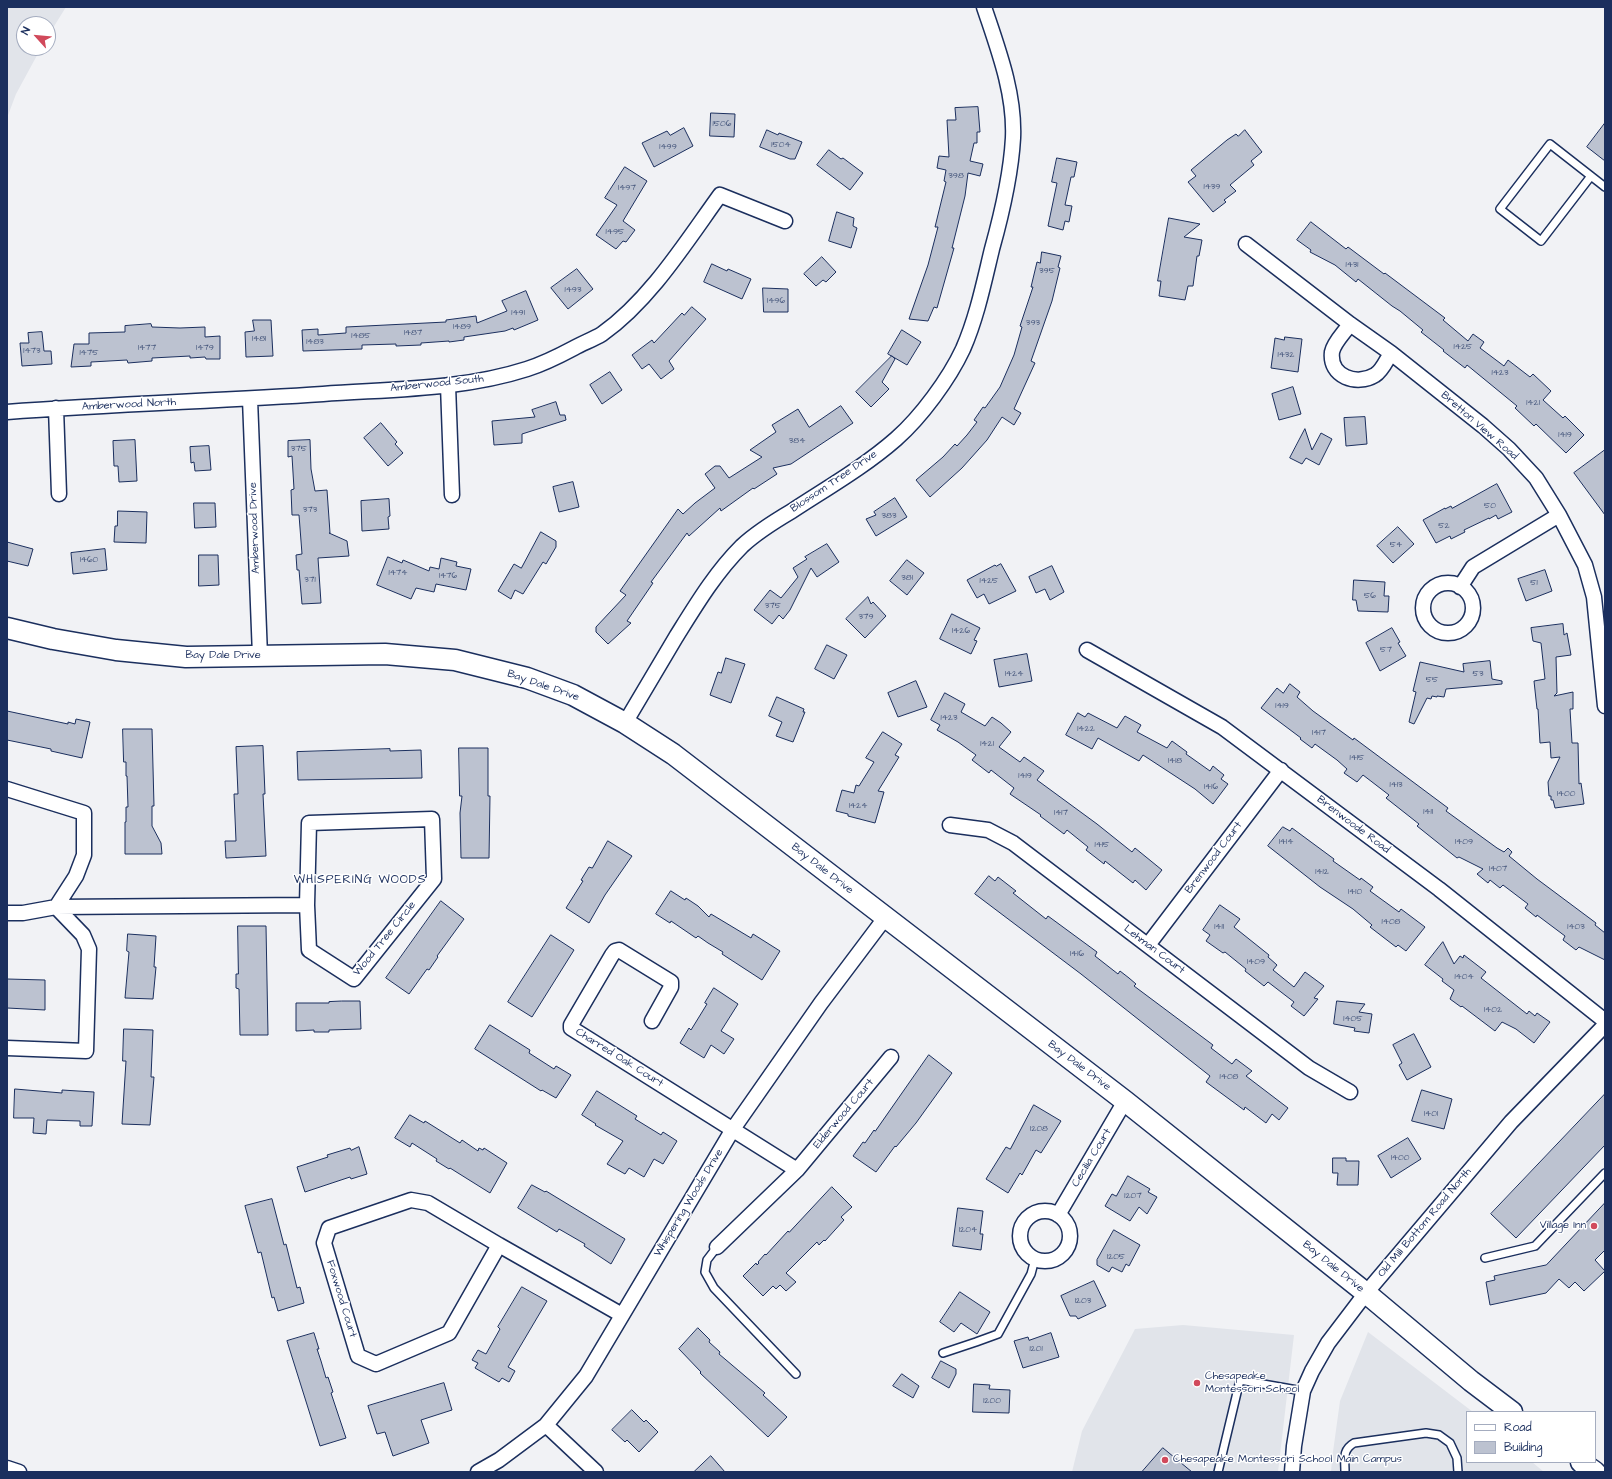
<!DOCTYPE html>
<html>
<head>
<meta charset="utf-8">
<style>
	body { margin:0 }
	#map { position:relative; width:1612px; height:1479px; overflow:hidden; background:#f1f2f5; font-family:"Architects Daughter",sans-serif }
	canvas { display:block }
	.frame { position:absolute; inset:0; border:8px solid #1b2f5e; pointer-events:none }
	.legend { position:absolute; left:1466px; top:1411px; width:130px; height:52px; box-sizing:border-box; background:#fff; border:1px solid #a4acbf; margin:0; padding:5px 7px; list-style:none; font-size:12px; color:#1b2f5e }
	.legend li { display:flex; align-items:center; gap:8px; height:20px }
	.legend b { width:20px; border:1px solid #a4acbf }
	.north { position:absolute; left:16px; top:16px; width:40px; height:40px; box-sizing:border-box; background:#fff; border:1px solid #a4acbf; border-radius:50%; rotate:297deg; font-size:11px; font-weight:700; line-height:16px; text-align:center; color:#1b2f5e }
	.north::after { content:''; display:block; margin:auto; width:14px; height:18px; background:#d1495b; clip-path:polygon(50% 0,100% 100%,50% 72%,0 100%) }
</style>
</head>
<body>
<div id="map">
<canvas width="1612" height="1479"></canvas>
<div class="frame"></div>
<ul class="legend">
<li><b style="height:5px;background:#fff"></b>Road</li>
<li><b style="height:11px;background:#bcc2d0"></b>Building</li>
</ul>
<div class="north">N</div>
</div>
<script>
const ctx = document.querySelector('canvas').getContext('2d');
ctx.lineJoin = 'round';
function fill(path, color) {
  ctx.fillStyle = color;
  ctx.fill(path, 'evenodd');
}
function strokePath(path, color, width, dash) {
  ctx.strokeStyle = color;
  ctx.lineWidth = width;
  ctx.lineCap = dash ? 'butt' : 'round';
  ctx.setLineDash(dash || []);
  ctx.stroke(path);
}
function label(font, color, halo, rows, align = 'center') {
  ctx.font = font + ' "Architects Daughter",sans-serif';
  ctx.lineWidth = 3;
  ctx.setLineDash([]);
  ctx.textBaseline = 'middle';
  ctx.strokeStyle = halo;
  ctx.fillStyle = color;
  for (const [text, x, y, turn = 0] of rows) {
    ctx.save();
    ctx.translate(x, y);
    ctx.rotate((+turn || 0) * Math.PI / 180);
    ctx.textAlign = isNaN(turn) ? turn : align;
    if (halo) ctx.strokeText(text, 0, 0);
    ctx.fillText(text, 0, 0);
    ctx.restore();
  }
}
fill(new Path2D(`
	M7 7H66L48 36V24H24V48H41L16 94 7 118Z
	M1183 1325 1294 1335 1278 1472H1072L1082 1431 1135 1329Z
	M1368 1332 1473 1412H1467V1462H1532L1544 1472H1331L1332 1459 1340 1401Z`), '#e1e4ea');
const building = new Path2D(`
	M978 107 980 132H977V143H974L970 161 983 164 980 176 968 173 965 196 952 248H954L937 308 934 307 928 321 909 319 928 265 938 227H935L946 182 944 181 946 170 937 168 939 156 949 157 947 120H956L955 108Z
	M711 113 735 114 734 137 710 136Z
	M1605 123V161L1587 147Z
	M684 128 693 146 654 167 642 143 667 131 670 135Z
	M767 130 778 135 779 133 802 142 795 159H790L760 147Z
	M1245 130 1262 152 1251 161 1254 165 1230 185 1236 191 1224 200 1226 202 1213 212 1188 182 1196 176 1191 170 1227 140 1236 134 1238 136Z
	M829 150 841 159 843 158 863 173 850 190 817 165Z
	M1057 158 1077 162 1074 177H1071L1065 205 1072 206 1069 222 1065 221 1063 230 1048 226 1057 183 1052 182Z
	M625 167 647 181 623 221 635 230 626 242 623 241 616 249 596 235 617 205 605 198Z
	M837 212 854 218 853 226 857 228 851 248 829 241Z
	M1169 218 1200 224 1184 237 1202 240 1199 256H1197L1193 286H1188L1185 300 1159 296 1161 281H1158Z
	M1311 222 1346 249 1348 247 1384 274 1385 273 1445 318 1443 320 1468 341 1473 334 1484 342 1480 348 1504 366 1508 360 1530 377 1533 374 1551 391 1543 400 1563 418 1565 416 1584 435 1566 453 1536 424 1534 426 1515 408 1517 406 1467 365 1465 368 1443 351 1444 350 1421 332 1423 330 1400 311 1392 306 1358 279 1356 282 1335 265 1310 252 1311 250 1297 240Z
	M1042 252 1061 256 1058 267 1060 268 1052 301 1031 361 1035 363 1014 409 1021 413 1014 425 1002 417 987 440 962 468 930 497 916 480 943 457 955 444 957 446 967 435 977 422 974 420 983 407 985 408 1000 387 1014 355 1022 327 1020 326 1033 287H1031L1037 262 1040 263Z
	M822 257 836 272 826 282 823 280 816 286 804 274Z
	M712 264 727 271 728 269 751 279 742 299 704 282Z
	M577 269 593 289 568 309 551 288Z
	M763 288 788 289V312H764Z
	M526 291 538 320 514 330 513 328 505 331 464 337V340L449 342V341L421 343V345L396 346V344L362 345V349L303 351 302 330 318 329V335L346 333V327L446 322V320L476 316 477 323 507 311 502 301Z
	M692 307 706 319 669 361 674 369 661 379 649 364 642 369 632 355 652 340 654 343 682 313 684 315Z
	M253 320H271L273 356 246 357 245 332 254 331Z
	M151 324 152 327 180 328 205 327V337L220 336V359H206L205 357 190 358V356L152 358V361L128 363 127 360 91 362V366L71 367 74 344H89V333L125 332V326Z
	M902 330 921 342 907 365 888 354Z
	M42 332 44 351H51L52 364 22 366 20 343H29L28 333Z
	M1285 337 1302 339 1298 372 1271 368 1275 338 1284 340Z
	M892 356 895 359 882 382 889 389 871 407 856 392Z
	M610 372 622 390 602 404 590 385Z
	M1293 387 1301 414 1279 420 1272 394Z
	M556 402 560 415H565L566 420 522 434V443L494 445 492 421 535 417 532 410Z
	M841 406 853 423 791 464 773 468 777 474 754 489 753 488 721 511 720 508 689 536 687 533 651 582 653 583 627 621 631 623 608 644 596 632V627L626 595 620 591 678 509 683 514 695 503 715 488 705 474 715 466H720L729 478 762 457 750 450 776 432 772 425 798 409 809 427Z
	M1365 417 1367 444 1346 446 1344 418Z
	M381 423 397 442 395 444 403 453 388 466 364 438Z
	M1305 429 1312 450 1321 433 1332 439 1319 465 1306 458 1302 464 1290 458Z
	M135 440 137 481 119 482 118 466H114L113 441Z
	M310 440 311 469 315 491 327 490 330 533H329L347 541 349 556 318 558 321 603 302 604 299 570H297L296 555 302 554 299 515H292L291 490 294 489 292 456 288 457V441Z
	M209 446 211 470 195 471 194 462 191 463 190 447Z
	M1605 450V515L1574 473Z
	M573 482 579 507 559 512 553 487Z
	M1497 484 1512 512 1498 519 1496 515 1489 519V518L1464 530 1465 532 1451 539 1450 536 1436 543 1423 520 1445 508V509L1451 506 1452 508Z
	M895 498 907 517 876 536 866 519 876 515 874 512Z
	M389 499 390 516 388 517 389 529 362 531 361 501Z
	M194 503H215L216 527 195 528Z
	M118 511 147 512 146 543 114 542 115 526H117Z
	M1398 527 1414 544 1393 563 1377 546Z
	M541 532 556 541V547L546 564 543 562 523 594 515 590 511 599 498 591 514 564 521 568Z
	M7 542 33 549 28 566 7 561Z
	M827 544 839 562 817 577 811 568 790 610 783 619 779 615 772 624 754 610 770 590 781 598 798 577 793 568 807 559 805 557Z
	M105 549 107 570 73 574 71 553Z
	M199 555H218L219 585 199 586Z
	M388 557 402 563 403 560 429 571 430 567 439 569 441 558 457 562 456 566 471 569 466 590 436 584 434 592 416 588 411 599 377 585Z
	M907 560 924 573 907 595 890 581Z
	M1001 564 1016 591 989 604 984 594 977 598 967 580 995 565 996 566Z
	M1052 566 1064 592 1050 600 1045 589 1036 593 1029 577Z
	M1545 570 1552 591 1526 601 1518 579Z
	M1354 580 1385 582 1384 596H1389L1388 612 1358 611 1356 600H1353Z
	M868 597 871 604 873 602 886 616 865 638 846 619Z
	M952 614 980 628 974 640 977 641 971 654 940 639Z
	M1563 624 1564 635 1567 633 1571 655 1556 657 1557 693 1554 696 1573 692V709H1570L1572 743H1578L1579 784 1581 783 1584 804 1555 808 1553 800H1551V796H1549L1548 782 1560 757 1551 758 1550 742 1540 743 1538 709H1537L1534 681 1545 679 1541 643 1533 641 1531 628Z
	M1392 628 1400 642 1398 643 1406 656 1380 671 1366 643Z
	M827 645 847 655 834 679 815 669Z
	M1027 654 1032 681 999 687 994 660Z
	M726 658 745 664 731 703 710 695 718 672 721 673Z
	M1490 661 1492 679 1502 681V684L1446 689 1444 697 1437 696V697L1432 696 1431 699 1427 698 1414 724 1409 722 1416 692 1413 691 1420 662 1464 672 1463 664Z
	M916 681 927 707 898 717 888 693Z
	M1290 684 1300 692 1297 697 1313 711 1353 740 1354 738 1448 808 1446 811 1497 848 1504 852 1508 848 1512 852 1509 856 1537 879 1596 923 1595 925 1605 933V960L1579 947 1576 950 1563 940 1565 936 1537 915 1536 917 1525 908 1528 904 1503 885 1500 888 1490 880 1488 883 1477 874 1483 869 1459 857 1457 858 1417 826 1419 824 1386 798 1389 795 1363 775 1357 782 1344 773 1347 769 1337 760 1315 744 1312 748 1300 739 1301 738 1261 708 1277 688 1283 693Z
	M945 693 965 704 961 712 985 726 992 717 1001 723 1011 732 999 747 1020 762 1024 757 1044 771 1037 780 1097 824 1132 852 1135 848 1162 870 1146 890 1135 880 1133 883 1105 861 1104 864 1086 850 1088 847 1067 830 1064 834 1040 816 1041 815 1010 794 1014 788 991 770 989 773 972 760 976 755 958 742 937 730 940 725 931 720Z
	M777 697 804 709 803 712H805L793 742 776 736 782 722 769 716Z
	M7 711 68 724V722L75 724 76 719 90 722 82 758 51 751V749L7 740Z
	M1078 713 1085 717 1088 713 1117 728 1125 716 1141 725 1137 732 1167 748 1172 741 1187 752 1186 754 1210 771 1213 766 1224 775 1221 779 1228 784 1213 804 1195 789 1143 755 1139 761 1098 738 1092 749 1066 735Z
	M123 729H152L154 806H152V826L161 843 162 854H125V822H126V807H128L127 776H126V762H124Z
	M883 732 902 744 895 755 899 757 878 791 884 792 875 823 848 816V814L836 811 842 790 854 793 856 785 859 786 874 762 866 758Z
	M263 746 265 794H263L266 856 226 858 225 841H236L234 794H238L236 747Z
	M459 748H488V796H490L489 858H461L460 813 462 796H460Z
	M390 749V751L421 750 422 778 298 780 297 752Z
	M1283 827 1290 831 1292 828 1334 859 1333 861 1360 880 1361 878 1373 887 1370 891 1399 912 1401 909 1425 927 1406 951 1398 945 1396 947 1370 927 1372 925 1353 909 1320 887 1268 846Z
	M608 841 632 856 605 895 589 923 566 908 583 881 581 880 589 867 592 868Z
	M989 876 995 881 998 877 1016 891 1013 893 1046 919 1048 916 1097 952 1095 956 1118 974 1120 971 1129 978 1136 984 1134 986 1213 1045 1211 1048 1232 1064 1236 1059 1252 1071 1246 1076 1288 1108 1279 1120 1272 1114 1266 1123 1245 1107 1244 1110 1206 1082 1210 1076 1081 974 975 894Z
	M671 891 685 900 686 898 698 906 709 917 711 914 751 938 753 934 780 951 762 980 722 954 723 952 708 943 698 936 696 938 671 921 670 923 656 914Z
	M441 901 464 919 437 956 438 957 429 970 427 969 409 994 386 978Z
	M1220 905 1240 919 1234 927 1269 955 1268 957 1277 965 1273 970 1294 987 1305 972 1324 986 1314 998 1318 999 1304 1016 1291 1006 1294 1002 1268 982 1264 986 1245 971 1246 969 1225 952 1223 953 1206 941 1210 935 1203 930Z
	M238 926H266L268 1035H240L239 989 236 988V974H238Z
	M128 934 156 936 154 967H156L153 999 125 998 129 952 127 951Z
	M551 935 574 950 532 1017 508 1002Z
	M1443 942 1454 964 1460 956 1463 958 1464 955 1486 972 1481 978 1527 1014 1529 1011 1535 1016 1537 1013 1550 1022 1534 1043 1516 1029 1502 1022 1495 1031 1462 1006 1461 1007 1450 999 1454 990 1442 981 1443 979 1425 965Z
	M7 979 45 980V1010L7 1008Z
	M714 988 738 1004 721 1031 734 1039 724 1054 711 1045 704 1058 680 1043 689 1028 691 1030 707 1004 705 1003Z
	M342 1001H360L361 1029 329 1030V1032H314V1030L296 1031V1003H329V1002Z
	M1337 1001 1365 1004 1359 1012 1372 1014 1369 1033 1354 1031 1355 1028 1334 1024Z
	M490 1025 530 1050 529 1053 554 1069 556 1066 571 1075 556 1098 542 1090 541 1091 475 1049Z
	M124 1029 153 1030 151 1077H154L150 1125 122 1124 126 1061H123Z
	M1414 1034 1431 1067 1407 1080 1399 1065 1402 1063 1393 1045Z
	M929 1055 952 1073 916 1123 896 1147 895 1146 876 1172 853 1156 863 1142 865 1143 874 1130 875 1131Z
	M15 1089 62 1093V1090L94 1092 92 1126H80V1121L47 1120 46 1134 33 1133 34 1118H14Z
	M1422 1090 1452 1099 1444 1129 1412 1121Z
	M597 1091 637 1116 635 1119 661 1135 663 1132 677 1141 663 1164 654 1159 644 1177 629 1168 625 1174 607 1164 623 1141 595 1125 596 1124 582 1115Z
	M1605 1094V1145L1516 1238 1491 1214Z
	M1034 1105 1061 1121 1041 1153 1036 1150 1022 1175 1020 1173 1008 1193 986 1179 1006 1147 1010 1149Z
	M410 1115 424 1123 425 1121 460 1143 462 1140 478 1151 479 1148 483 1150 484 1148 507 1163 490 1193 450 1168 449 1169 436 1161 437 1159 412 1143 410 1147 395 1138Z
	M1408 1138 1421 1159 1391 1178 1378 1156Z
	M359 1147 367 1174 351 1179 350 1177 305 1192 297 1167 328 1157 327 1155 350 1148 351 1150Z
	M1333 1158H1346V1161H1359L1358 1185H1337L1338 1173H1333Z
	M1128 1176 1150 1189 1148 1192 1157 1197 1147 1214 1139 1207 1130 1221 1105 1206 1112 1194 1116 1196Z
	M532 1185 545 1192 546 1191 625 1239 611 1264 584 1246 585 1244 559 1229 557 1232 518 1208Z
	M832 1187 852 1207 841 1217 844 1220 825 1241 824 1240 819 1245 817 1242 786 1273 796 1282 786 1291 780 1285 776 1289 773 1286 763 1296 743 1276 756 1263 757 1265 759 1263 758 1262 765 1254 766 1255 788 1231 789 1232Z
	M272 1199 284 1245 286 1244 297 1288 300 1287 304 1303 278 1311 274 1297 272 1298 261 1252 258 1253 245 1206Z
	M1605 1203V1250L1595 1260 1605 1271 1584 1291 1575 1282 1569 1288 1559 1279 1546 1293 1490 1305 1486 1282 1495 1280 1494 1276 1546 1265Z
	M958 1208 983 1211 980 1234H983L981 1250 953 1246Z
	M1114 1230 1140 1245 1129 1266 1126 1264 1122 1272 1112 1267 1109 1272 1097 1265V1260Z
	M1094 1281 1106 1306 1078 1319 1076 1316H1070L1061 1296Z
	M522 1287 547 1301 508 1367 515 1371 509 1382 502 1378 499 1382 475 1368 478 1363 472 1360 478 1350 486 1354 500 1329 498 1327Z
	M960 1292 990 1312 977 1334 961 1323 954 1332 940 1322Z
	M698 1328 710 1340 709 1342 720 1352 719 1354 765 1393 763 1395 787 1417 768 1437 700 1373 701 1372 679 1349Z
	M314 1333 319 1349H317L321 1361 326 1378 328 1377 333 1392 331 1393 346 1438 320 1446 287 1341Z
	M1051 1333 1059 1357 1023 1368 1014 1341 1028 1337 1029 1340Z
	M941 1361 956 1369V1374L949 1388 932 1378Z
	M902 1374 919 1386 913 1398 893 1386Z
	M444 1383 452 1410 421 1420 429 1443 393 1456 385 1432 377 1434 368 1406Z
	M974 1384 990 1385 989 1389 1010 1390 1009 1413 973 1412Z
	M632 1410 644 1422 646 1420 658 1432 639 1452 627 1440 625 1442 612 1430Z
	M1163 1448 1192 1472H1142Z
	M711 1456 725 1472H694Z`);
fill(building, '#bcc2d0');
strokePath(building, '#1b2f5e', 1);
const lane = new Path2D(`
	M1591 176 1541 241 1500 209 1550 144 1605 187
	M717 1247 707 1260 705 1272 714 1288 796 1374
	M1485 1258 1535 1246 1605 1173
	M943 1353 976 1342 998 1334 1031 1274 1035 1259
	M1218 1472 1240 1380 1303 1391
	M1345 1472C1345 1459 1342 1450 1354 1443L1426 1433 1439 1435 1450 1443 1457 1458 1458 1472`);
const street = new Path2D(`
	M1246 244 1350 324 1391 353 1483 426 1509 449 1536 478 1559 515 1585 565 1594 597 1605 706
	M1350 324C1345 332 1334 342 1332 352 1329 377 1357 386 1375 375 1382 371 1387 359 1391 353
	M448 385 452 495
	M250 399 260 656
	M56 408 59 494
	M7 412C112 404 218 401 323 394 391 389 462 390 527 369 543 364 559 356 574 348 583 343 594 339 602 334 650 300 686 242 720 195L785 221
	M1423 608a25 25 0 1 1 50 0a25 25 0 1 1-50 0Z
	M1460 587 1473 567 1559 515
	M1087 650 1222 727 1439 889 1605 1021
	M625 723C642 694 659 666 676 637 696 605 715 573 742 546 757 532 775 521 792 511 827 488 864 467 896 439 921 417 949 379 963 349 977 317 984 282 992 249 1002 213 1011 175 1013 138 1015 93 998 49 984 7
	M7 789 84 813V855L76 876 56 907
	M950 825 988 830 1013 843 1309 1068 1350 1092
	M7 913H23L56 907 307 905 309 950 354 979 434 879 432 819 309 823 307 905
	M1148 945 1281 770
	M652 1021 671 987V982L619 950 615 951 612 955 571 1025V1028L797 1170
	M7 1048 86 1051 89 949 83 935 56 907
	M1020 1236a25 25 0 1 1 50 0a25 25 0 1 1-50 0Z
	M1058 1215 1125 1101
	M499 1245 428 1203 411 1200 329 1228 324 1243 358 1356 376 1364 449 1333 499 1245 622 1315
	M717 1247 797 1170 891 1057
	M546 1425 596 1472
	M7 1468 19 1472
	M478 1472 499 1460 546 1425 586 1376 733 1129 821 1003 885 918
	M1292 1472 1294 1446 1303 1391 1312 1371 1328 1343 1366 1293 1511 1122 1605 1025`);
const secondary = new Path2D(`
	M7 628 53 639 116 650 186 657 385 654 455 660 527 678 573 695 625 723 673 754 1125 1101 1366 1293 1471 1381 1512 1412
	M1581 1462 1595 1472`);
strokePath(lane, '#1b2f5e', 10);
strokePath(street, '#1b2f5e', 17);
strokePath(secondary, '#1b2f5e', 23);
strokePath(lane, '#fff', 7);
strokePath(street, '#fff', 14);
strokePath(secondary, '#fff', 20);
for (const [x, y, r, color] of [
	[1594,1226,4,"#d1495b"],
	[1197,1383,4,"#d1495b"],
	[1165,1460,4,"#d1495b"]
]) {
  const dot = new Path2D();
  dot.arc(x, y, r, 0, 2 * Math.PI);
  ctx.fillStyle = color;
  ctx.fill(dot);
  strokePath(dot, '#fff', 1.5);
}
label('9px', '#43547a', null, [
	["1506",722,124],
	["1504",781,145],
	["1499",668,147],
	["398",956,176],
	["1439",1212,187],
	["1497",627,188],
	["1495",615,232],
	["1431",1352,265],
	["395",1047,271],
	["1493",573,290],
	["1496",776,301],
	["1491",518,313],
	["393",1033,323],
	["1489",462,327],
	["1487",413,333],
	["1485",361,336],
	["1481",259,339],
	["1483",315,342],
	["1425",1463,347],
	["1477",147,348],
	["1479",205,348],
	["1473",32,351],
	["1475",89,353],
	["1432",1286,355],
	["1423",1500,373],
	["1421",1533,403],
	["1419",1565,435],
	["384",797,441],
	["375",299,449],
	["50",1490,506],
	["373",310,510],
	["383",889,516],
	["52",1444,526],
	["54",1396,545],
	["1460",89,560],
	["1474",398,573],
	["1476",448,576],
	["381",907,578],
	["371",310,580],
	["1425",989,581],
	["51",1534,583],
	["56",1370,596],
	["375",773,606],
	["379",866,617],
	["1426",961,631],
	["57",1386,650],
	["1424",1014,674],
	["53",1478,674],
	["55",1432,680],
	["1419",1282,706],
	["1423",949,718],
	["1422",1086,729],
	["1417",1319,733],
	["1421",987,744],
	["1415",1357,758],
	["1418",1175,761],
	["1419",1025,776],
	["1413",1396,785],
	["1416",1211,787],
	["1400",1566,794],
	["1424",858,806],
	["1411",1428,812],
	["1417",1061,813],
	["1414",1286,842],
	["1409",1464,842],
	["1415",1102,845],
	["1407",1498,869],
	["1412",1322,872],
	["1410",1355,892],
	["1408",1391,922],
	["1411",1219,927],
	["1403",1576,927],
	["1416",1077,954],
	["1409",1256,962],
	["1404",1464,977],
	["1402",1493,1010],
	["1405",1353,1019],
	["1408",1229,1077],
	["1401",1431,1114],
	["1208",1039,1129],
	["1400",1400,1158],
	["1207",1133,1196],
	["1204",968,1230],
	["1205",1116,1257],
	["1203",1083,1301],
	["1201",1036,1349],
	["1200",992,1401]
]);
label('11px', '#1b2f5e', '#fff', [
	["Amberwood South",437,384,-6],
	["Amberwood North",129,405,-3],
	["Bretton View Road",1479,426,41],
	["Blossom Tree Drive",834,482,-34],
	["Amberwood Drive",255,528,-92],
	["Bay Dale Drive",223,656],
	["Bay Dale Drive",543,686,19],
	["Brenwoode Road",1353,825,37],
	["Brenwood Court",1214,858,-53],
	["Bay Dale Drive",822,869,38],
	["Wood Tree Circle",385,939,-51],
	["Lehman Court",1154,950,37],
	["Charred Oak Court",619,1058,32],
	["Bay Dale Drive",1079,1066,37],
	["Elderwood Court",844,1114,-50],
	["Cecilia Court",1092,1158,-59],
	["Whispering Woods Drive",689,1203,-59],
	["Old Mill Bottom Road North",1425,1223,-50],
	["Bay Dale Drive",1333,1267,39],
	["Foxwood Court",341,1299,73]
]);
label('11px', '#1b2f5e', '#fff', [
	["Village Inn",1586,1226,"right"],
	["Chesapeake",1205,1377],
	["Montessori School",1205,1390],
	["Chesapeake Montessori School Main Campus",1173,1460]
], 'left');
ctx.letterSpacing = '1px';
label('12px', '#1b2f5e', '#fff', [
	["WHISPERING WOODS",360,880]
]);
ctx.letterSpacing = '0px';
</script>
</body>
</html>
